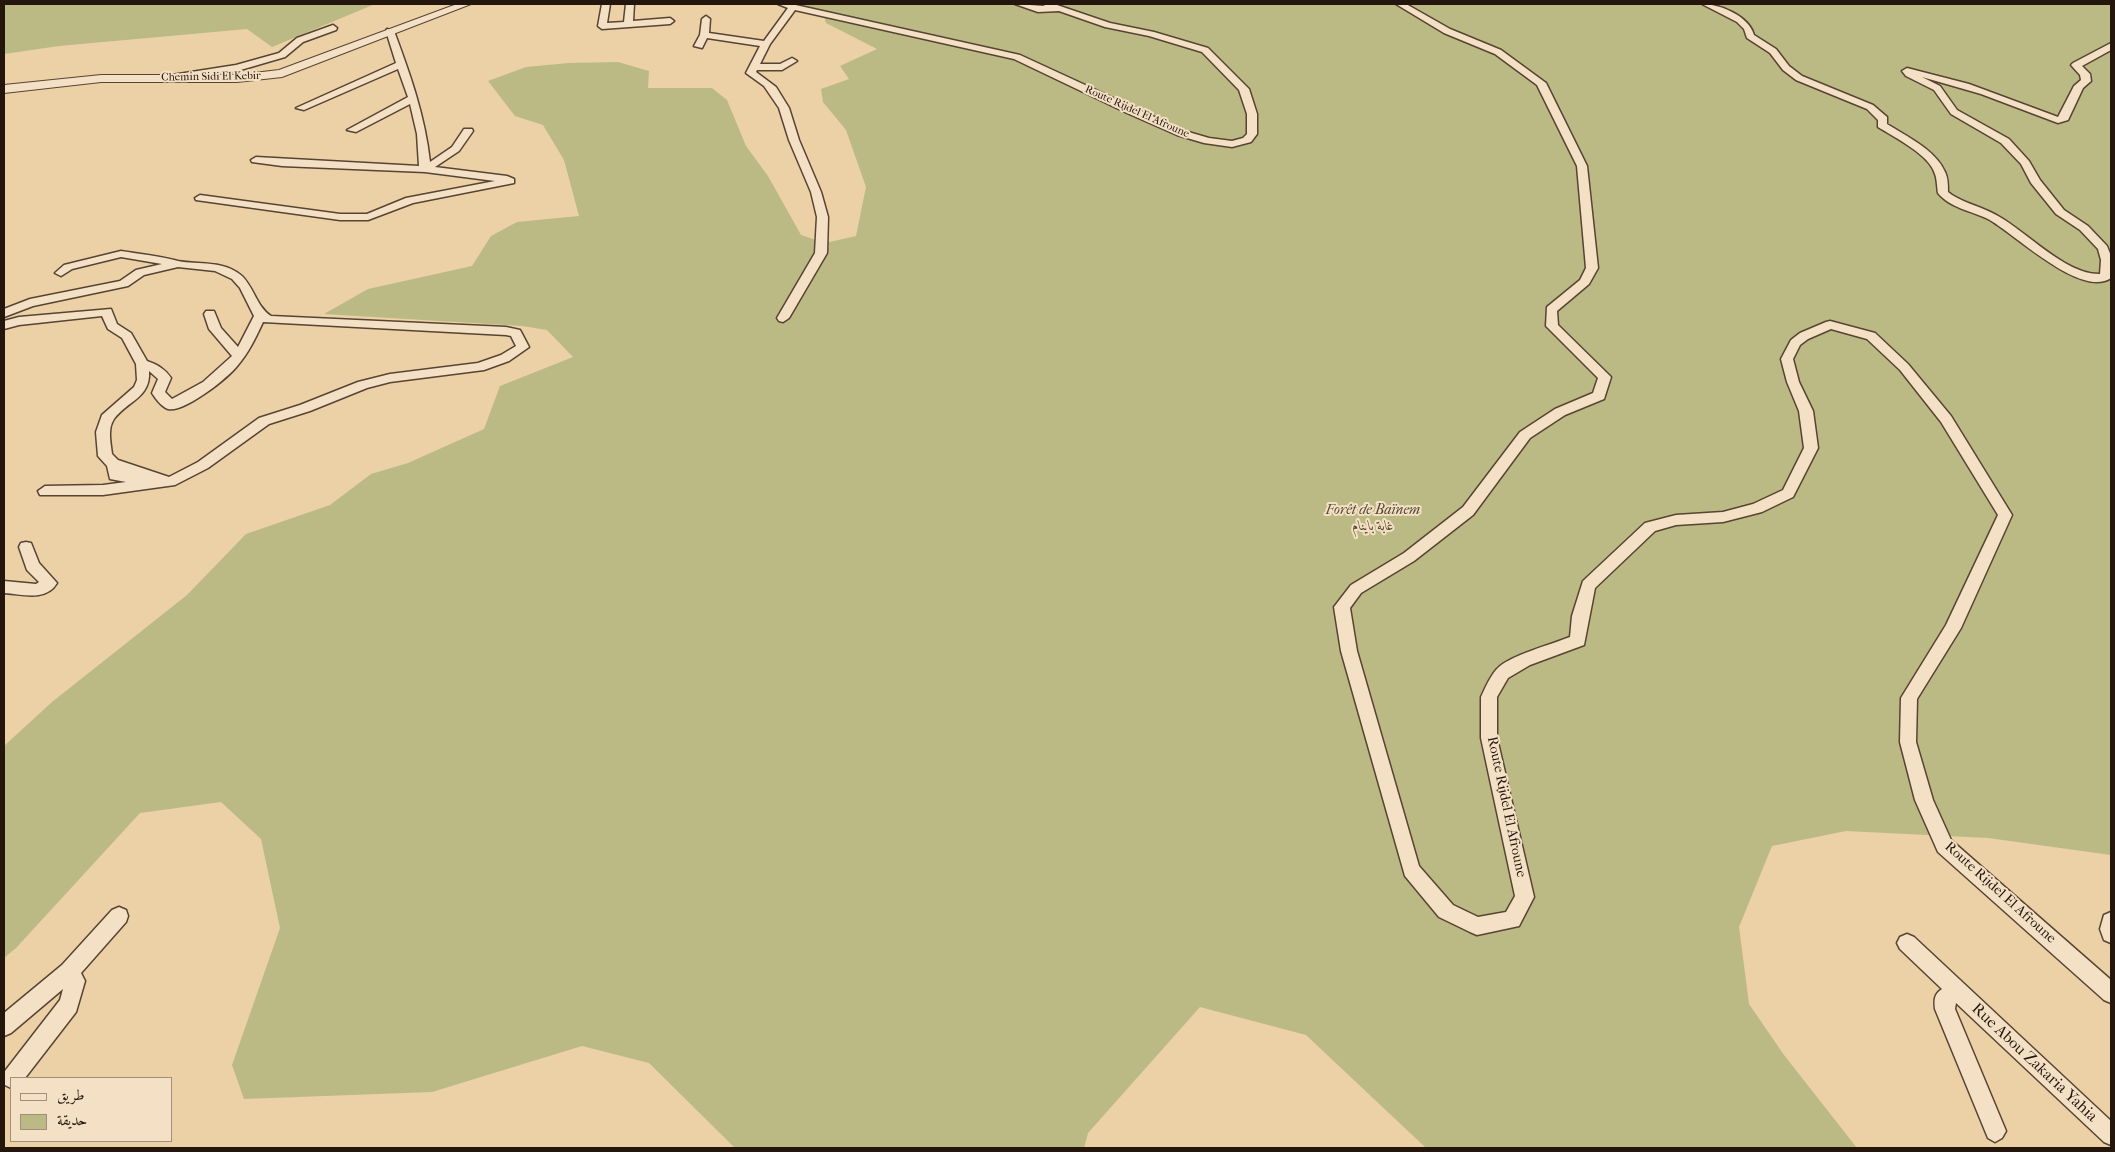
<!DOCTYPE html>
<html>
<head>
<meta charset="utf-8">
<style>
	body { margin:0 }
	#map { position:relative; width:2115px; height:1152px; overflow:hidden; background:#ecd0a6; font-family:"IM FELL French Canon",Amiri,serif }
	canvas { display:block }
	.frame { position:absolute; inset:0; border:5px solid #25160d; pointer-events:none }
	.legend { position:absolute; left:10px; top:1077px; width:162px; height:65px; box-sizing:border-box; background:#f3e0c5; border:1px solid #a18f7b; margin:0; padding:6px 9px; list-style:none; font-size:15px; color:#25160d }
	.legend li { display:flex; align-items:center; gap:10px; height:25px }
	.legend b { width:25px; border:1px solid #a18f7b }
</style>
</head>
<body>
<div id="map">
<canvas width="2115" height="1152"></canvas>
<div class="frame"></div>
<ul class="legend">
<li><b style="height:6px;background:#f3e0c5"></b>طريق</li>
<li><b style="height:14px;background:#bbba84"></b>حديقة</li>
</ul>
</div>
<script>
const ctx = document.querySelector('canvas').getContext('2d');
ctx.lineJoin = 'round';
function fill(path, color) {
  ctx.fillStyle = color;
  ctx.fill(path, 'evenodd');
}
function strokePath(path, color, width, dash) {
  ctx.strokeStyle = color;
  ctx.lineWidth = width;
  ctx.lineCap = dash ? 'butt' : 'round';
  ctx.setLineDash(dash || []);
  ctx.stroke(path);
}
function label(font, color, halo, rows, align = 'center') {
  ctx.font = font + ' "IM FELL French Canon",Amiri,serif';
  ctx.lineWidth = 4;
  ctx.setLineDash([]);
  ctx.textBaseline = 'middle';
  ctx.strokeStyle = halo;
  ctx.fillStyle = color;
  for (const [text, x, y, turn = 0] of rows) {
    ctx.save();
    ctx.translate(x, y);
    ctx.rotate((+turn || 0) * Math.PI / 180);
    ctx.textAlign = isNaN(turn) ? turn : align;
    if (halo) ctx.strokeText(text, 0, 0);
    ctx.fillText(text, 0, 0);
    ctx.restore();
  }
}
fill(new Path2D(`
	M4 4H375L272 47 247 29 59 46 4 54Z
	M792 4H2111V855L1988 838 1846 831 1772 846 1739 927 1749 1004 1784 1055 1857 1148H1426L1306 1035 1200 1007 1088 1133 1084 1148H735L649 1063 582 1046 432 1092 244 1099 232 1065 280 928 261 839 221 802 140 813 16 948 4 958V746L52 702 187 595 246 534 330 505 371 474 408 463 484 429 500 386 573 357 547 330 522 326 324 314 368 289 472 266 491 236 517 222 579 216 564 160 543 125 515 116 488 81 526 67 569 63 618 62 649 71 648 88H712L727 100 746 146 768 176 801 235 825 243 856 236 866 187 846 130 823 102 821 89 849 79 840 66 877 49 826 23 822 10Z`), '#bbba84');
const minor = new Path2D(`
	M602 4H610L607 23 624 22 626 4H634L633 21 670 18 674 21 670 24 602 29 598 26Z
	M778 4H791L1020 55 1185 131 1209 138 1232 141 1243 138 1247 134V114L1239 90 1202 52 1149 36 1105 27 1059 11 1038 12 1015 4 1045 6 1042 4H1054L1110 23 1154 32 1208 48 1249 89 1257 114V134L1251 142 1232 147 1204 143 1177 135 1127 113 1014 59 795 10 770 44 760 64H780L792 58 797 61 782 70H757L756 72 776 87 789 108 799 140 821 192 828 217 827 253 789 318 783 322 779 321 777 318 815 253 817 217 811 192 789 140 779 108 764 86 746 73 760 46 707 38 702 48 694 46 700 35 702 19 706 16 710 19 709 33 764 41 788 8Z
	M1396 4H1406L1450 29 1501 50 1546 83 1587 166 1598 268 1589 284 1557 311 1558 325 1611 377 1604 399 1565 415 1530 438 1473 515 1414 561 1361 593 1350 608 1357 651 1419 866 1453 905 1478 917 1506 912 1515 896 1481 738V697C1485 688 1490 677 1496 670 1507 656 1553 644 1570 637L1572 616 1583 581 1645 523 1676 515 1723 512 1753 504 1783 490 1804 448 1799 411 1787 382 1781 359 1791 340 1800 333 1826 322 1830 321 1875 333 1908 364 1951 416 2012 515 1961 628 1917 699 1916 742 1933 800 1951 840 2111 980V1003L2104 1000 1938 852 1915 800 1900 742 1901 698 1946 625 1998 515 1941 422 1900 370 1867 339 1831 329 1808 339 1800 345 1793 359 1799 382 1813 411 1818 448 1793 497 1762 512 1723 522 1676 525 1655 531 1595 588 1584 645 1530 665 1508 678 1497 697V738L1534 897 1519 926 1477 935 1470 932 1439 917 1405 876 1341 651 1334 607 1351 585 1404 553 1463 507 1520 432 1555 409 1593 393 1598 378 1546 326 1547 307 1580 280 1586 268 1577 166 1537 85 1495 54 1444 33Z
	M1702 4C1720 4 1749 16 1754 35L1776 49 1789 66 1802 76 1873 105 1887 117V124C1906 136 1936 150 1945 172 1948 178 1948 185 1948 192L1952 195C1966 204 1983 207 1998 216 2027 232 2066 275 2100 274L2101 260 2098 249 2080 230 2056 214 2031 183 2021 164 2001 143 1951 114 1934 90 1906 76 1902 71 1907 68 1969 84 2058 117 2074 86 2081 80 2080 75 2071 65 2073 63 2111 43V50L2082 66 2090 74 2091 81 2083 88 2068 120 2058 123 1981 94 1922 77 1940 86 1957 110 2009 139 2029 161 2040 180 2064 210 2088 226 2107 246 2111 256V278C2081 299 2014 233 1988 219 1972 211 1950 208 1938 193 1937 187 1937 179 1935 174 1930 155 1894 137 1878 127V120L1867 109 1796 80 1783 70 1770 53 1747 38 1744 29 1737 22Z
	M333 25 337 28 336 30 303 42 285 57 237 71 172 81 167 78 172 75 236 65 279 53 297 38Z
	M387 29 394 31C410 74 425 116 430 162L452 147 464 129H472L473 131 459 151 435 167 507 176 514 179V183L413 203 368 220H340L196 200 195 198 200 195 340 214H367L406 198 495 181 425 172 282 166 252 162 251 160 256 157 419 166 417 134 410 104 356 132 347 130 408 97 398 69 304 110 296 108 396 63 386 31Z
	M121 251C140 254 160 256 178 261 199 265 224 260 242 276 254 288 257 307 271 316L506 327 520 330 529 347 509 361 484 370 390 382 367 388 310 411 269 424 208 468 175 485 103 495H40L38 491 45 486 103 485 126 482 110 479 107 466 98 456 96 432 102 415 134 387 137 380 136 364 122 338 108 329 102 316 19 325 4 329V321L19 317 111 309 117 324 131 333 147 361C158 365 165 369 171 378L165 392 172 399 203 382 232 356 209 329 204 314 206 311H214L221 328 238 347 254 316 240 288 232 279 215 271 178 267 144 275 128 286 33 306 4 317V309L30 299 120 281 136 270 162 264 121 257 72 269 61 276 55 273 64 265ZM263 322 506 335 511 336 516 346 501 355 478 363 390 374 358 382 300 405 259 418 198 462 169 477 118 460 112 454C111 444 107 429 114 419 127 401 151 398 149 371L158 379 152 393C155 398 162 407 168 409 184 413 228 378 238 365 249 352 256 337 263 322Z
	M26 542 31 543 39 563 57 583C46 602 21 594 4 593V581L36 584 39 582 27 570 19 547 21 543Z
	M119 907 126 910 128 916 126 922 81 973 85 981 76 1012 25 1078H11V1088L5 1085V1071L60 1000 63 989 11 1033 4 1036V1013L62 965 112 910Z
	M2111 912V943L2104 940 2100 929 2104 915Z
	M1907 934 1914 937 2111 1121V1145L2104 1142 1956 1003 1955 1009 2006 1131 2002 1138 1995 1142 1988 1138 1935 1009C1934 1000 1934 994 1942 989L1900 949 1897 943 1900 937Z`);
const tertiary = new Path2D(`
	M457 4H471L282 77 237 82H101L4 93V85L101 75H237L279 70Z`);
strokePath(minor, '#574433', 3);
strokePath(tertiary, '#574433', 2);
fill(minor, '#f3e0c5');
fill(tertiary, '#f3e0c5');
label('11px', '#25160d', '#f3e0c5', [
	["Chemin Sidi El Kebir",211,77,-1],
	["Route Rijdel El Afroune",1137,112,24]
]);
label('italic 14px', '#524731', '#f3e0c5', [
	["Forêt de Baïnem",1373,511],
	["غابة باينام",1373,527]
]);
label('14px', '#25160d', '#f3e0c5', [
	["Route Rijdel El Afroune",1506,807,78],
	["Route Rijdel El Afroune",2000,893,42]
]);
label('16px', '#25160d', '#f3e0c5', [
	["Rue Abou Zakaria Yahia",2034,1063,43]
]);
</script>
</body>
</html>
